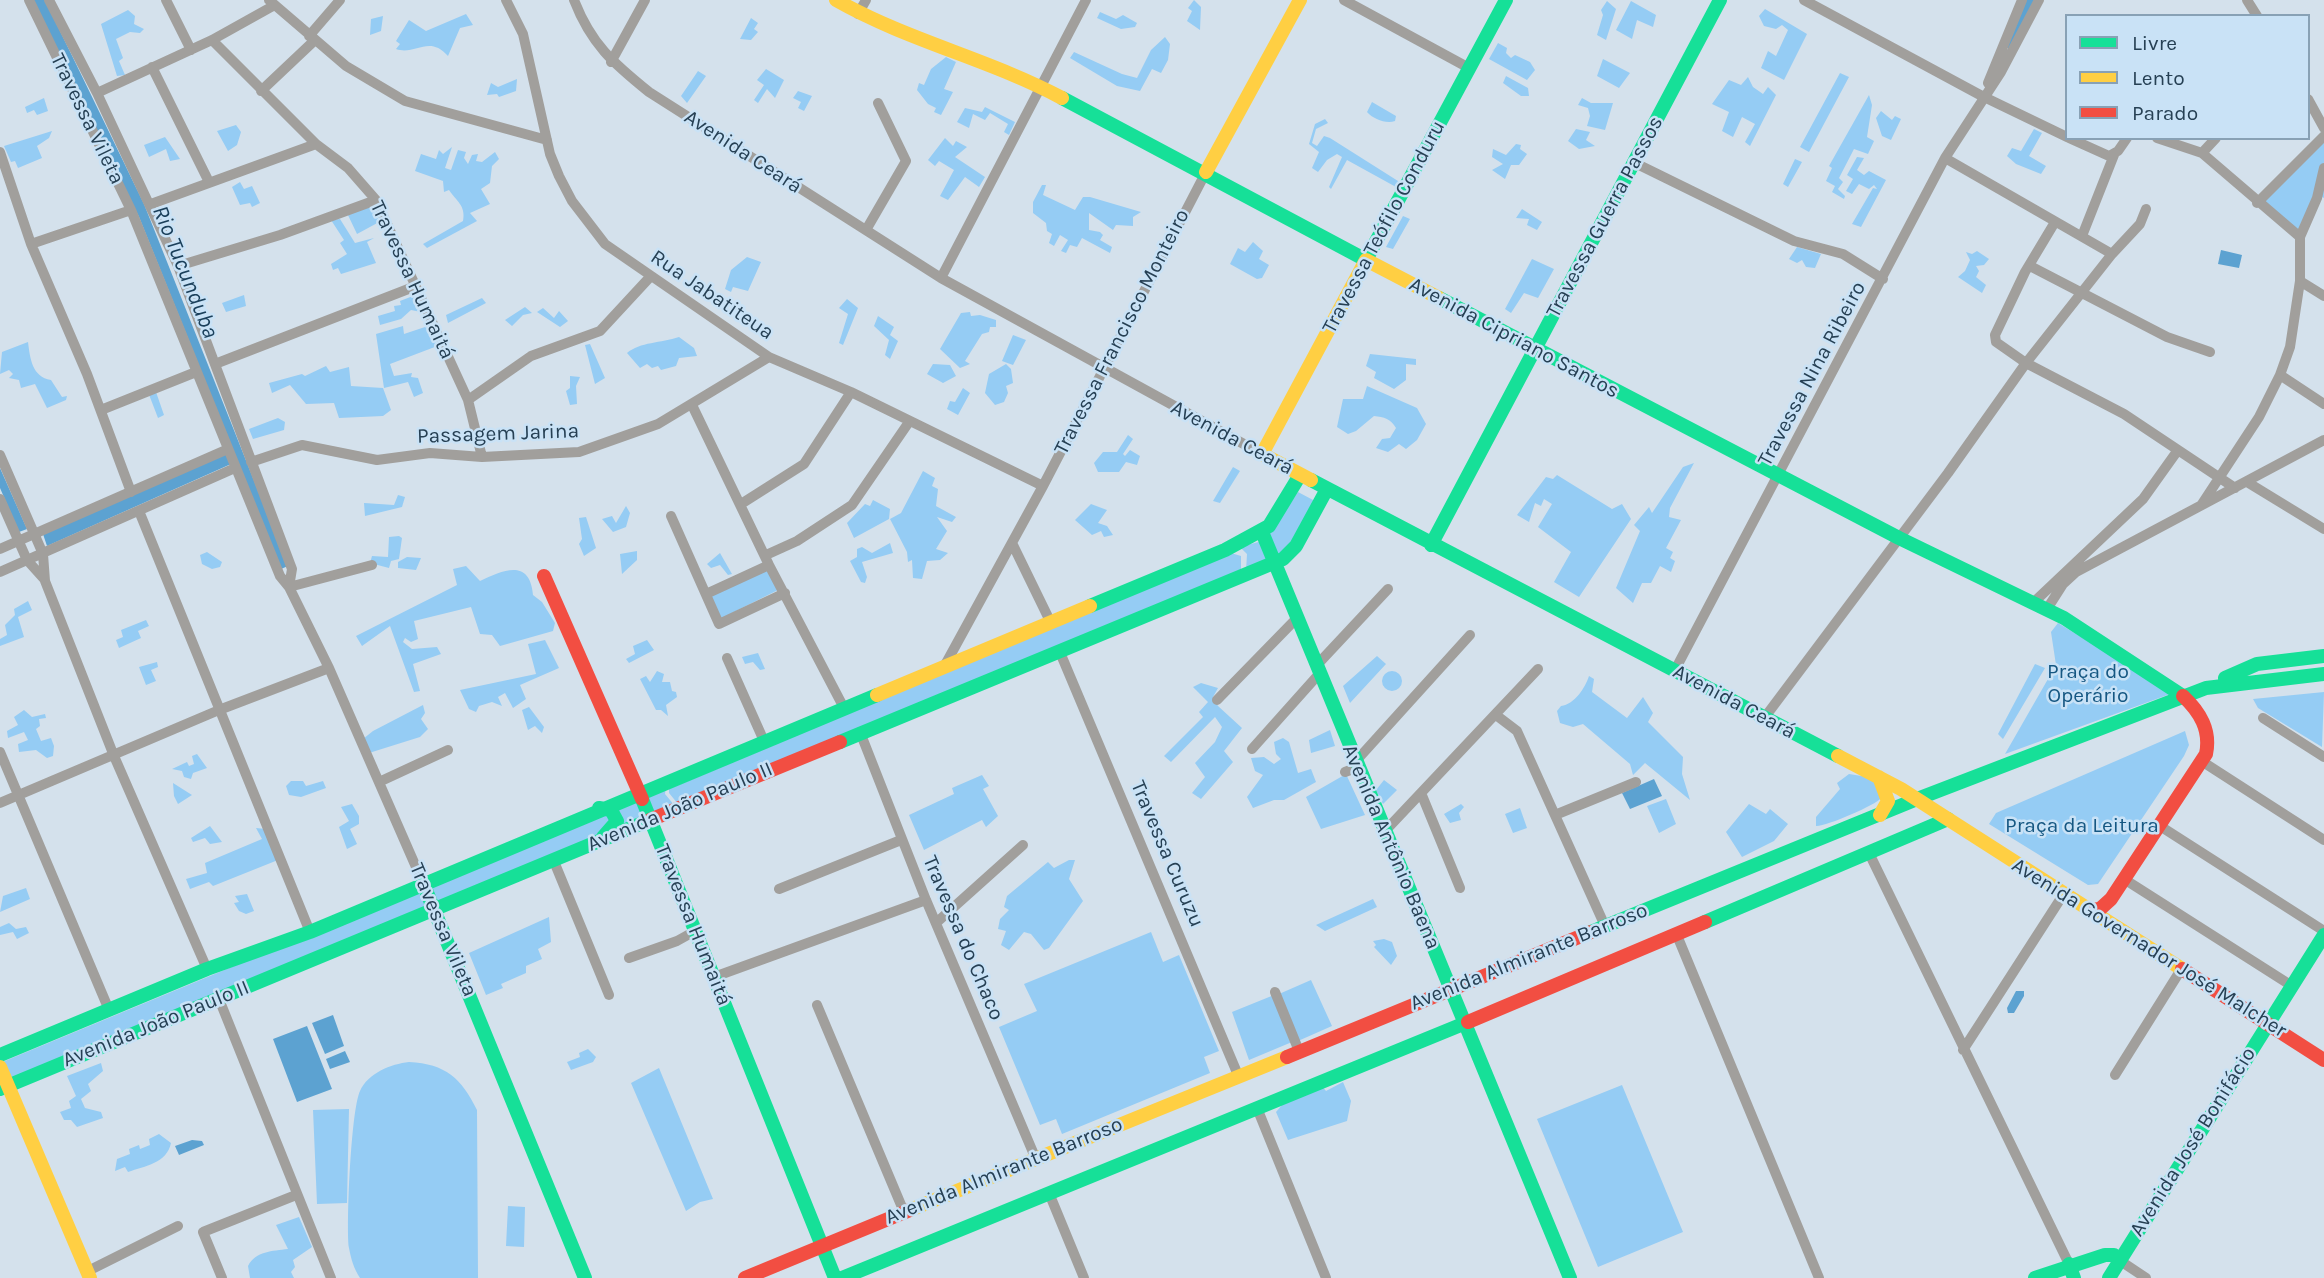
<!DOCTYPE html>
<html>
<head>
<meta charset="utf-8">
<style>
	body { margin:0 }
	#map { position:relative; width:2324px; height:1278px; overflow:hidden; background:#d4e1ec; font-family:Karla,sans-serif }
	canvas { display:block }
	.legend { position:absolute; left:2065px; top:14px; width:245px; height:126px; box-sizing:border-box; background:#c9e2f6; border:2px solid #88a1b5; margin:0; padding:9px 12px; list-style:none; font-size:21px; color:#264054 }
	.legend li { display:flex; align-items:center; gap:14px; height:35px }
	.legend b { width:35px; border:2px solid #88a1b5 }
</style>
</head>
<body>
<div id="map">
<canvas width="2324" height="1278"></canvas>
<ul class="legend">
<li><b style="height:9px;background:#16e098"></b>Livre</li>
<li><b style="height:9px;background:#ffcf43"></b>Lento</li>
<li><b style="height:9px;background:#f24e42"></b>Parado</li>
</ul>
</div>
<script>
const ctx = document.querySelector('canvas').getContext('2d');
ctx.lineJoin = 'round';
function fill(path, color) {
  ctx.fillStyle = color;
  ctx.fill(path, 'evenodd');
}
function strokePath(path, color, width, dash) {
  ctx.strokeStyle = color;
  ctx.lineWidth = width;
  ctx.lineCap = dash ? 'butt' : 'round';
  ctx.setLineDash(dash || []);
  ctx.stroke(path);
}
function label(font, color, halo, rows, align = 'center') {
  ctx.font = font + ' Karla,sans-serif';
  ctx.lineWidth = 5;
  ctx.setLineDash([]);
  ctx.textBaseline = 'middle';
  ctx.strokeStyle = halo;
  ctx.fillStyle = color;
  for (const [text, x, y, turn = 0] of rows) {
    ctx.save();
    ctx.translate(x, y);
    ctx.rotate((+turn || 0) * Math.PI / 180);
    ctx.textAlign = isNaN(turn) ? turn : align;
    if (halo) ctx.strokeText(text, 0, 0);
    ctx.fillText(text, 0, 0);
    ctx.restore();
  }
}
fill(new Path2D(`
	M1194 0 1201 7 1200 30 1187 21 1192 11 1188 8Z
	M1607 1 1616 9 1606 40 1597 35 1603 15 1601 10Z
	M1631 1 1656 15 1653 27 1637 20 1632 39 1616 30Z
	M1765 9 1807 34 1784 80 1761 68 1768 51 1776 56 1788 30 1782 25 1776 29 1764 26 1759 16Z
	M128 10 135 16 134 24 144 29 140 33 130 32 116 39 123 58 119 61 125 75 117 76 101 24Z
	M1100 12 1116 19 1123 15 1137 23 1135 27 1121 29 1097 18Z
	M466 14 473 25 460 28 448 56C429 34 415 56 396 49L400 44 396 41 409 20 426 31Z
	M383 16 381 31 370 35 371 19Z
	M751 18 758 23 754 29 758 32 751 40 740 39Z
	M1165 37 1170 44 1168 60 1161 73 1152 69 1140 91 1117 86 1070 58 1074 52 1122 74 1137 78 1151 50Z
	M1498 43 1507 48 1506 53 1511 58 1515 55 1530 62 1535 70 1527 80 1489 59Z
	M946 57 956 62 944 89 953 92 941 115 934 112 936 108 928 104 917 90 919 83 924 85 931 69Z
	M1603 59 1630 73 1619 88 1597 76Z
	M766 69 784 80 775 98 767 89 758 103 754 100 764 85 757 80Z
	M698 71 706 76 687 103 681 96Z
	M1840 73 1849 77 1809 152 1800 147Z
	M1506 76 1528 88 1529 96H1521L1503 83Z
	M1748 77 1753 87 1763 94 1768 87 1776 95 1750 146 1745 142 1755 124 1742 117 1733 137 1722 131 1729 112 1712 104 1729 80 1741 85Z
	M517 79 516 91 499 97 497 94 487 95 491 83 498 87Z
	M798 91 812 96 804 111 798 108 801 102 793 98Z
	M1869 95 1872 105 1867 137 1874 141 1868 154 1854 149 1839 178 1843 182 1838 189 1845 196 1844 199 1832 192 1835 186 1826 181 1832 168 1829 166Z
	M44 98 48 111 37 115 34 110 27 113 25 107Z
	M1582 98 1591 103H1613L1605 130 1587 126 1590 116 1588 108 1578 105Z
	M1372 102 1396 116 1395 121C1386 124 1373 119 1367 112Z
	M985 107 1015 122 1009 135 1004 132 1008 124 990 113 985 120 973 114 969 128 957 122 965 108 982 112Z
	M1881 111 1892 120 1895 116 1901 119 1891 140 1882 136 1876 118Z
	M1325 119 1328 123 1316 129 1312 143 1317 146 1324 136 1330 138 1398 181 1396 187 1347 160 1331 189 1329 187 1342 157 1337 154 1327 160 1318 172 1312 168 1319 152 1309 144 1315 124Z
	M236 125 241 132 237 145 228 151 217 131Z
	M1576 129 1590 132 1586 140 1595 146 1579 149 1568 141Z
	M2034 129 2042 133 2029 156 2046 166 2041 174 2016 164 2007 156 2012 148 2021 151Z
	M52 131 49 138 37 146 42 158 18 168 15 161 11 162 4 146Z
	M165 137 180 159 170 161 166 149 149 157 144 145Z
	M945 138 953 146 956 141 967 147 955 157 985 177 979 187 965 177 948 200 940 196 954 170 939 161 935 166 928 160Z
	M2324 138V198L2316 194 2298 233 2262 202Z
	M1516 144 1521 145 1520 149 1527 154 1519 165H1511L1505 179 1492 170 1503 164 1492 157 1493 149 1506 155Z
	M452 147 445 168 451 170 458 150 466 152 464 158 468 164 472 155 478 154 476 161 482 162 495 152 499 159 492 166 490 183 481 189 490 204 470 213 477 221 427 248 423 244 463 221C466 205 456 201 449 190L444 192 443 181 415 171 421 154 436 159 439 150 443 154Z
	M1857 157 1864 158 1857 170 1864 175 1869 171 1886 180 1861 227 1852 224 1873 188 1877 189 1874 185 1869 189 1859 184 1852 194 1846 191 1853 179 1847 175Z
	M1795 159 1802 162 1788 187 1783 184Z
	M240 182 244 189 252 186 260 203 252 207 250 203 240 205 232 187Z
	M1042 185H1046L1043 195 1075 210 1083 197H1090L1141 212 1133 217V226L1116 225 1113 230 1089 213V230L1100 232 1103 235 1100 240 1112 247 1110 253 1082 238 1077 247 1070 245 1066 253 1061 251 1068 240 1060 235 1054 246 1049 243 1052 234 1047 231 1046 223 1033 213V202Z
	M373 206 381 221 357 234 347 213Z
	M1522 209 1542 222 1537 230 1527 225 1529 219 1516 218Z
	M1403 216 1410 219 1393 249 1386 247Z
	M340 219 355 243 374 238 367 242 376 263 341 274 338 268 333 270 331 264 347 254 340 243 344 240 331 220Z
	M1253 242 1263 251 1259 259 1269 265 1262 278 1257 279 1230 264 1238 248 1245 252Z
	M1797 247 1821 254 1815 268 1806 267 1802 260 1797 263 1789 259Z
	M1977 251 1989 259 1984 265 1976 266 1979 271 1976 277 1986 285 1982 293 1958 277 1965 271 1970 260 1966 252 1972 254Z
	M747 257 761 262 748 291 733 287 731 292 725 289 731 270Z
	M1532 259 1554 269 1538 298 1524 293 1511 313 1505 309Z
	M244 295 246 306 226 312 222 303Z
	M413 296 421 312 411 310 401 319 380 325 378 316 395 311 394 306 401 305 400 301Z
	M482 298 486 303 448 323 446 315Z
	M847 299 858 308 843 345 839 343 848 314 839 308Z
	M525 307 532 313 523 315 512 326 505 320Z
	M543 308 554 318 559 311 568 321 560 327 537 312Z
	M970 312 971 316 980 315 996 320V327H990L989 332 982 334 965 361 970 364 960 368 940 349 961 313Z
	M878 316 894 327 890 335 898 341 890 359 885 355 889 340 874 326Z
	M403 326 404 334 428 326 440 345 390 364 394 376 412 373 411 377 418 378 423 393 414 397 408 382 384 388 376 334Z
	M1013 335 1026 340 1013 365 1002 361Z
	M679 337 694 348 697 356 679 358 676 366 661 370 658 366 652 368 647 364 640 368 627 353C640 342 661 343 679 337Z
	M28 342C30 358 32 377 51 380L62 397 67 396 66 400 47 408 35 384 21 388 19 380 9 378 13 374 9 370 0 374 2 352Z
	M590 344 605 378 595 384 585 345Z
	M1370 354 1416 359V365L1406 364V380L1394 389 1374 378 1376 372 1366 366Z
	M933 364 950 365 956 376 943 383 927 374Z
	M1006 364 1011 369 1013 383 1006 386 1008 393 1004 402 995 405 985 393 989 374Z
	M326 366 330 372 349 367 351 386 383 388 391 410 383 416 339 418 334 403 306 404 290 385 272 393 269 383 302 374 305 376Z
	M570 376 580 377 576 386 577 404 570 405 566 391 570 388Z
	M1367 386 1417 408 1426 424 1417 440 1406 449 1399 444 1388 452 1376 448 1382 439 1390 438 1396 428C1391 419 1384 417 1374 416L1356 431 1348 434 1337 427 1343 399H1363Z
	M963 388 970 393 958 415 947 409 950 401 955 402Z
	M148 392H156L164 415 158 418Z
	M278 418 285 422 284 430 253 439 249 429Z
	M1128 435 1133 439 1123 454 1125 456 1130 450 1140 456 1137 465 1126 462 1119 472H1098L1094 463 1103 452H1117Z
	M1694 463 1670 508 1669 517 1681 520 1666 548 1673 552 1670 558 1675 561 1671 572 1660 566 1651 583H1642L1633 603 1616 588 1640 531 1634 525 1649 507 1652 513 1683 467Z
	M1233 467 1240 471 1220 503 1213 501Z
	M923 471 935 478 932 486 938 489 936 506 956 517 952 522 937 517 947 531 936 549 948 553 940 560 927 561 922 579 913 578 912 560 908 562 907 552 890 519 901 513Z
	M1557 475 1612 509 1622 504 1631 519 1579 597 1554 582 1571 552 1538 527 1552 504 1544 499 1541 506 1535 503 1529 522 1517 515 1546 477 1553 479Z
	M1298 492 1315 501 1289 548 1277 555 1269 535Z
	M398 495 405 497 402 507 365 516 364 503 394 505Z
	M873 500 890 509 889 519 854 538 847 523 865 504 870 506Z
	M1091 504 1107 510 1098 523 1107 526 1113 535 1104 537 1101 531 1092 535 1075 520Z
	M626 506 630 513 626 527 613 532 602 519 612 516 616 523Z
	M586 517 596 548 584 556 579 544 582 539 579 518Z
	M399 536 402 538 399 559 391 561 389 568 370 563 372 556 388 557 389 537Z
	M1262 541 1269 561 1246 571 1247 554 1240 547Z
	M890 543 893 553 862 562 867 577 865 583 861 582 850 561 857 557V549L862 547 872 553Z
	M637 551V560L622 574 620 554Z
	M207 552 222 562 220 567 212 569 202 564 200 555Z
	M720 553 732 574 728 575 720 565 711 568 707 564Z
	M1231 553 1241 556V571L678 804 669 793V789Z
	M407 557 421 558 416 570 398 568V562Z
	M466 566 480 581C503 570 530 558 533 595L542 602 555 623 553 631 500 646 492 635 480 634 471 607 414 621 418 639 411 642 405 638 403 642 412 649 437 647 441 654 413 664 420 691 414 692 390 626 362 646 356 636 457 585 453 569Z
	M767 569 778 590 718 620 710 597Z
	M28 601 32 610 18 617 24 637 0 646V639L7 635 5 625 15 615 14 609Z
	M146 620 149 626 138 631 141 638 119 648 116 640 123 637 121 630Z
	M2058 623 2173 693 2005 754 2056 665 2051 632Z
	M545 640 559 668 520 685 526 699 513 708 505 693 498 697 502 706 492 702 479 706 476 712 469 709 460 690 536 674 528 644Z
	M647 640 654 650 629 663 626 659 635 654 633 646Z
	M758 653 765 669 760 670 753 662 745 664 742 657Z
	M1377 656 1386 664 1350 703 1343 686Z
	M157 662 158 667 151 670 156 681 146 685 139 667Z
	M2035 664 2045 668 2003 739 1998 734Z
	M657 671 664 674 662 682H670L672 691 676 692 677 697 666 705 668 716 661 710H656L640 679 646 676 650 682Z
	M1382 681a10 10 0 1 1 20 0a10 10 0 1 1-20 0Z
	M1589 676 1594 679 1592 692 1627 718 1643 697 1653 713 1648 722 1683 757 1682 774 1690 800 1645 763 1633 775 1630 764 1583 724 1573 727 1560 723 1557 711 1561 706C1575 704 1585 688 1589 676Z
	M1201 683 1218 688 1213 697 1218 706 1242 728 1224 751 1233 762 1201 799 1192 793 1205 777 1195 763 1215 742 1222 727 1215 717 1171 762 1164 756 1203 717 1199 712 1208 702 1193 687Z
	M2324 692 2322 747 2258 708 2253 699Z
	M423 705 425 713 421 719 428 729 420 737 369 753 363 739 373 731Z
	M529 707 544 727 542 733 535 726 528 730 522 710Z
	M24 710 32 717 45 714 46 718 39 719 40 726 36 729 41 741 51 738 54 746 53 756 47 758 36 750 19 752 18 744 28 740 24 732 8 738 7 731 18 725 14 717Z
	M1330 730 1335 746 1311 753 1309 740Z
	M2185 731 2189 745 2184 756 2098 884 2088 885 1989 824 1996 813Z
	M1283 738 1289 742 1298 773 1311 769 1316 782 1284 800H1274L1253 808 1247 797 1263 775 1255 771 1251 758 1264 757 1274 764 1281 759 1276 754 1274 742Z
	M197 754 207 768 193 773 191 779 184 777 182 771 172 769 187 762 189 766 194 764 192 756Z
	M1346 774 1365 815 1321 829 1306 797Z
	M1849 774 1874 778 1881 798C1876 805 1825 827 1816 826V817L1840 789 1837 783Z
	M982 775 989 786 983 789 998 816 986 827 982 820 924 850 909 815 954 794 952 788Z
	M1384 780 1397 790 1383 804 1376 790Z
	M291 781H303L306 786 323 781 326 788 301 797 289 795 286 786Z
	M173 783 192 795 178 804 174 796Z
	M666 787 665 794 675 806 0 1084V1063Z
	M1666 799 1676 824 1659 833 1647 806Z
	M352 804 359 816V824L350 829 357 844 347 849 339 827 349 821 341 807Z
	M1461 804 1464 807 1459 813 1461 820 1450 823 1444 814Z
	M1749 804 1766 814 1770 809 1788 824 1774 841 1742 857 1726 832Z
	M1520 808 1527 828 1513 833 1505 814Z
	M210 826 222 842 210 844 205 838 193 842 191 838Z
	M256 828 266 829 278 860 213 886 209 882 190 889 186 879 207 873 205 863 262 839Z
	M1069 860H1075L1069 879 1083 901 1049 948 1044 950 1031 934 1024 932 1009 950 1001 945 1006 931 998 929 1000 919 1009 910 1004 907 1007 896 1048 862 1054 868Z
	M26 888 30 899 0 912 3 896Z
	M247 894 254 911 246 914 239 911 234 903 239 902 235 896Z
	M1373 899 1377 907 1325 931 1316 925Z
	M549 917 551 942 538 949 542 959 526 966V973L501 984 503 988 486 995 469 953Z
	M9 923 16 929 26 927 29 933 17 939 13 932 0 935V927Z
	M1151 932 1163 962 1179 955 1219 1051 1204 1057 1210 1073 1062 1134 1056 1119 1040 1125 999 1027 1037 1011 1024 984Z
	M1384 939 1392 942 1397 956 1391 965 1374 947 1376 945 1373 941Z
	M1311 980 1332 1026 1298 1041 1279 994Z
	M1274 995 1292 1042 1249 1060 1232 1012Z
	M588 1049 596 1057 593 1062 571 1070 567 1062 580 1057 579 1053Z
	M409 1062C446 1064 461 1078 477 1110L478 1278H360C354 1269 351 1259 349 1248 346 1225 351 1110 360 1091 368 1073 391 1064 409 1062Z
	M101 1063 103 1071 88 1084 91 1091 81 1099 85 1108 101 1112 103 1118 77 1127 71 1120H64L60 1112 71 1108 69 1101 76 1096 67 1076Z
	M659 1068 713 1199 700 1202 686 1211 631 1083Z
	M1343 1082 1351 1101 1347 1121 1288 1140 1276 1112 1282 1105 1321 1085 1326 1091Z
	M1622 1085 1683 1232 1598 1267 1537 1119Z
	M349 1109 347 1203 317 1204 313 1110Z
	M159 1134 171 1143C167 1163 145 1166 128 1172L125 1167 115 1171 117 1159 130 1154 129 1149 139 1145 140 1149 150 1145 149 1139Z
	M508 1206 525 1207 524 1247 506 1246Z
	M299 1217 312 1247 293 1260 295 1267 291 1272 294 1278H250L248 1266C256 1251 272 1251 288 1249L276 1225Z`), '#95ccf4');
fill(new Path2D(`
	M32 0H45L144 204 288 566 281 569 139 217Z
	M2221 250 2242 255 2239 268 2218 264Z
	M226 454 231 464 47 546 43 534Z
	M0 468 27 529 19 532 0 488Z
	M1654 779 1662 796 1630 809 1622 793Z
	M2016 991H2024V996L2014 1013H2008L2007 1008Z
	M333 1015 344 1046 325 1054 312 1023Z
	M307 1026 332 1089 297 1102 273 1039Z
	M345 1051 350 1062 330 1069 326 1059Z
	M192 1140 202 1141 204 1145 179 1155 175 1146Z`), '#5ca2d1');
strokePath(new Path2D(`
	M2009 43 2030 0`), '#5ca2d1', 10);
strokePath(new Path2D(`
	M29 0 131 210 280 576 289 587 329 668 423 883
	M49 0 97 93 178 266 292 569 289 587
	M166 0 191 50
	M269 0 346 66 405 101 547 140
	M506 0 523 34 550 154 559 176 572 201 605 244 769 357 851 392 1043 486
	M574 0C591 44 613 63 649 92L941 278 1262 454
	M1344 0 1469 68
	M1804 0 1982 96 2067 137
	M2247 0 2257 16
	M858 14 866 0
	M309 36 340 0
	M212 40 316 144 348 168 376 200 468 400 482 457
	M611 62 645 0
	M152 67 209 182
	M1988 83 2022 0
	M261 91 315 40
	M97 93 212 40 273 6
	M2308 99 2324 128
	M2069 138 2109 156 2118 151 2127 138
	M2157 138 2202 153 2300 237
	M0 152 31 244 87 374 131 492
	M2202 153 2216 138
	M1945 158 2112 254
	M1635 163 1794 241 1843 254 1883 279
	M2257 203 2324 136
	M151 204 316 144
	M2055 222 2025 272 1995 335 1996 342 2026 363 2124 414 2235 488
	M866 230 906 161 878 103
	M2082 236 2114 155
	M31 244 131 210
	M178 266 280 235 376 200
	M2030 266 2167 337 2210 352
	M941 278 1086 0
	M2300 281 2324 296
	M215 364 416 286
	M2280 375 2324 404
	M468 400 531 356 600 331 650 277
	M692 405 769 565 844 708
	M101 410 196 372
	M0 455 43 554 45 581 114 756 207 969
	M251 462 302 445 377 460 430 453 482 457 579 452 658 424 769 357
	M2247 482 2324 529
	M0 499 27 560 45 580
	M741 504 804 464 851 392
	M2202 504 2259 417 2280 375 2290 347 2300 281V237L2317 198 2324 168
	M139 511 310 932
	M671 516 719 624 785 593
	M1012 543 1050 621
	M0 549 228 449
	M766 555 797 541 852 505 909 422
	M0 572 235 468
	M289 587 372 565
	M706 594 769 565
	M2033 603 2143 499 2178 450
	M2047 609 2063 584 2076 572 2324 440
	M1059 650 1238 1075
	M727 658 764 741
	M945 665 1043 486 1206 172
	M1316 666 1388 589
	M1675 670 1945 158 2001 72 2039 0
	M1217 700 1297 618
	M1496 715 1517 731 1605 926
	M1765 717 1948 473 2026 363 2112 254 2140 224 2146 209
	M2263 718 2324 757
	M860 732 926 900 1035 1157
	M1252 749 1319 674
	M0 752 109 1010
	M1356 761 1470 635
	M2203 762 2324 840
	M1345 772 1358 767
	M379 782 448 750
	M1421 793 1460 888
	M0 803 219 710 329 668
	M1555 815 1636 782
	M2160 826 2324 931
	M1385 831 1538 669
	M1869 853 2069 1264
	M553 859 609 995
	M2124 879 2292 986
	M779 889 901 840
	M936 923 1023 845
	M1676 933 1819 1278
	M629 958 677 941 695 931
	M714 977 926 900
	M1275 992 1299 1051
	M219 999 331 1278
	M817 1005 904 1212
	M1963 1050 2063 895
	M2115 1075 2182 968
	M1257 1108 1326 1278
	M1049 1193 1084 1278
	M2119 1260 2146 1278
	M88 1271 178 1226
	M222 1278 203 1232 296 1195`), '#a19f9c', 10);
strokePath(new Path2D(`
	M1062 98 1366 260 1506 0
	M1439 298 1899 538 2064 618 2183 696
	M1311 480 1838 756
	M1262 532 1570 1278
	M1431 545 1720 0
	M1090 606 1225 550 1269 526 1300 475
	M2225 678 2257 664 2324 656
	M840 742 1283 559 1296 546 1327 489
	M642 799 835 1278
	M1917 799 2206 688 2324 674
	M599 808 611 810 617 821 603 837
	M423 883 585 1278
	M1705 922 1948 819
	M1591 932 1917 799
	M0 1055 207 969 310 932 877 695
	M0 1089 650 820
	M2069 1264 2074 1278
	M842 1278 1468 1022
	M2035 1278 2105 1255H2114L2119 1260
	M2109 1278 2324 935`), '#16e098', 14);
strokePath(new Path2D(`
	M836 0C908 41 989 59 1062 98
	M1206 172 1300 0
	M1311 480 1262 454 1366 260 1439 298
	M877 695 1090 606
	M1838 756 1901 789 2182 969
	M1879 777 1888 801 1880 815
	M0 1067 90 1278
	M910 1210 1287 1057`), '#ffcf43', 14);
strokePath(new Path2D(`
	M544 576 642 799
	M650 820 840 742
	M2088 910 2100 909 2111 899 2206 754C2211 730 2200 712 2183 696
	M2182 969 2324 1060
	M1468 1022 1705 922
	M1287 1057 1591 932
	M745 1278 910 1210`), '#f24e42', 14);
label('21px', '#264054', '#c9e2f6', [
	["Travessa Vileta",87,119,64],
	["Avenida Ceará",743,152,33],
	["Travessa Guerra Passos",1605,217,-62],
	["Travessa Teófilo Conduru",1384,227,-62],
	["Travessa Humaitá",412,280,65],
	["Rua Jabatiteua",712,295,34],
	["Travessa Francisco Monteiro",1122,332,-63],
	["Avenida Cipriano Santos",1514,338,28],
	["Travessa Nina Ribeiro",1812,374,-62],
	["Passagem Jarina",498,434,-2],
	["Avenida Ceará",1232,438,28],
	["Avenida Ceará",1734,702,28],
	["Avenida João Paulo II",680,807,-23],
	["Avenida Antônio Baena",1391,847,67],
	["Travessa Curuzu",1167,854,67],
	["Travessa Humaitá",693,925,68],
	["Travessa Vileta",443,930,67],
	["Travessa do Chaco",963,938,67],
	["Avenida Governador José Malcher",2149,948,32],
	["Avenida Almirante Barroso",1529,957,-22],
	["Avenida João Paulo II",156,1024,-22],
	["Avenida José Bonifácio",2193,1142,-58],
	["Avenida Almirante Barroso",1004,1171,-22]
]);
label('21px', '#155782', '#c9e2f6', [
	["Praça do",2088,672],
	["Operário",2088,696],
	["Praça da Leitura",2082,826]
]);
label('italic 23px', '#1b405b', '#c9e2f6', [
	["Rio Tucunduba",185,272,68]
]);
</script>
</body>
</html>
